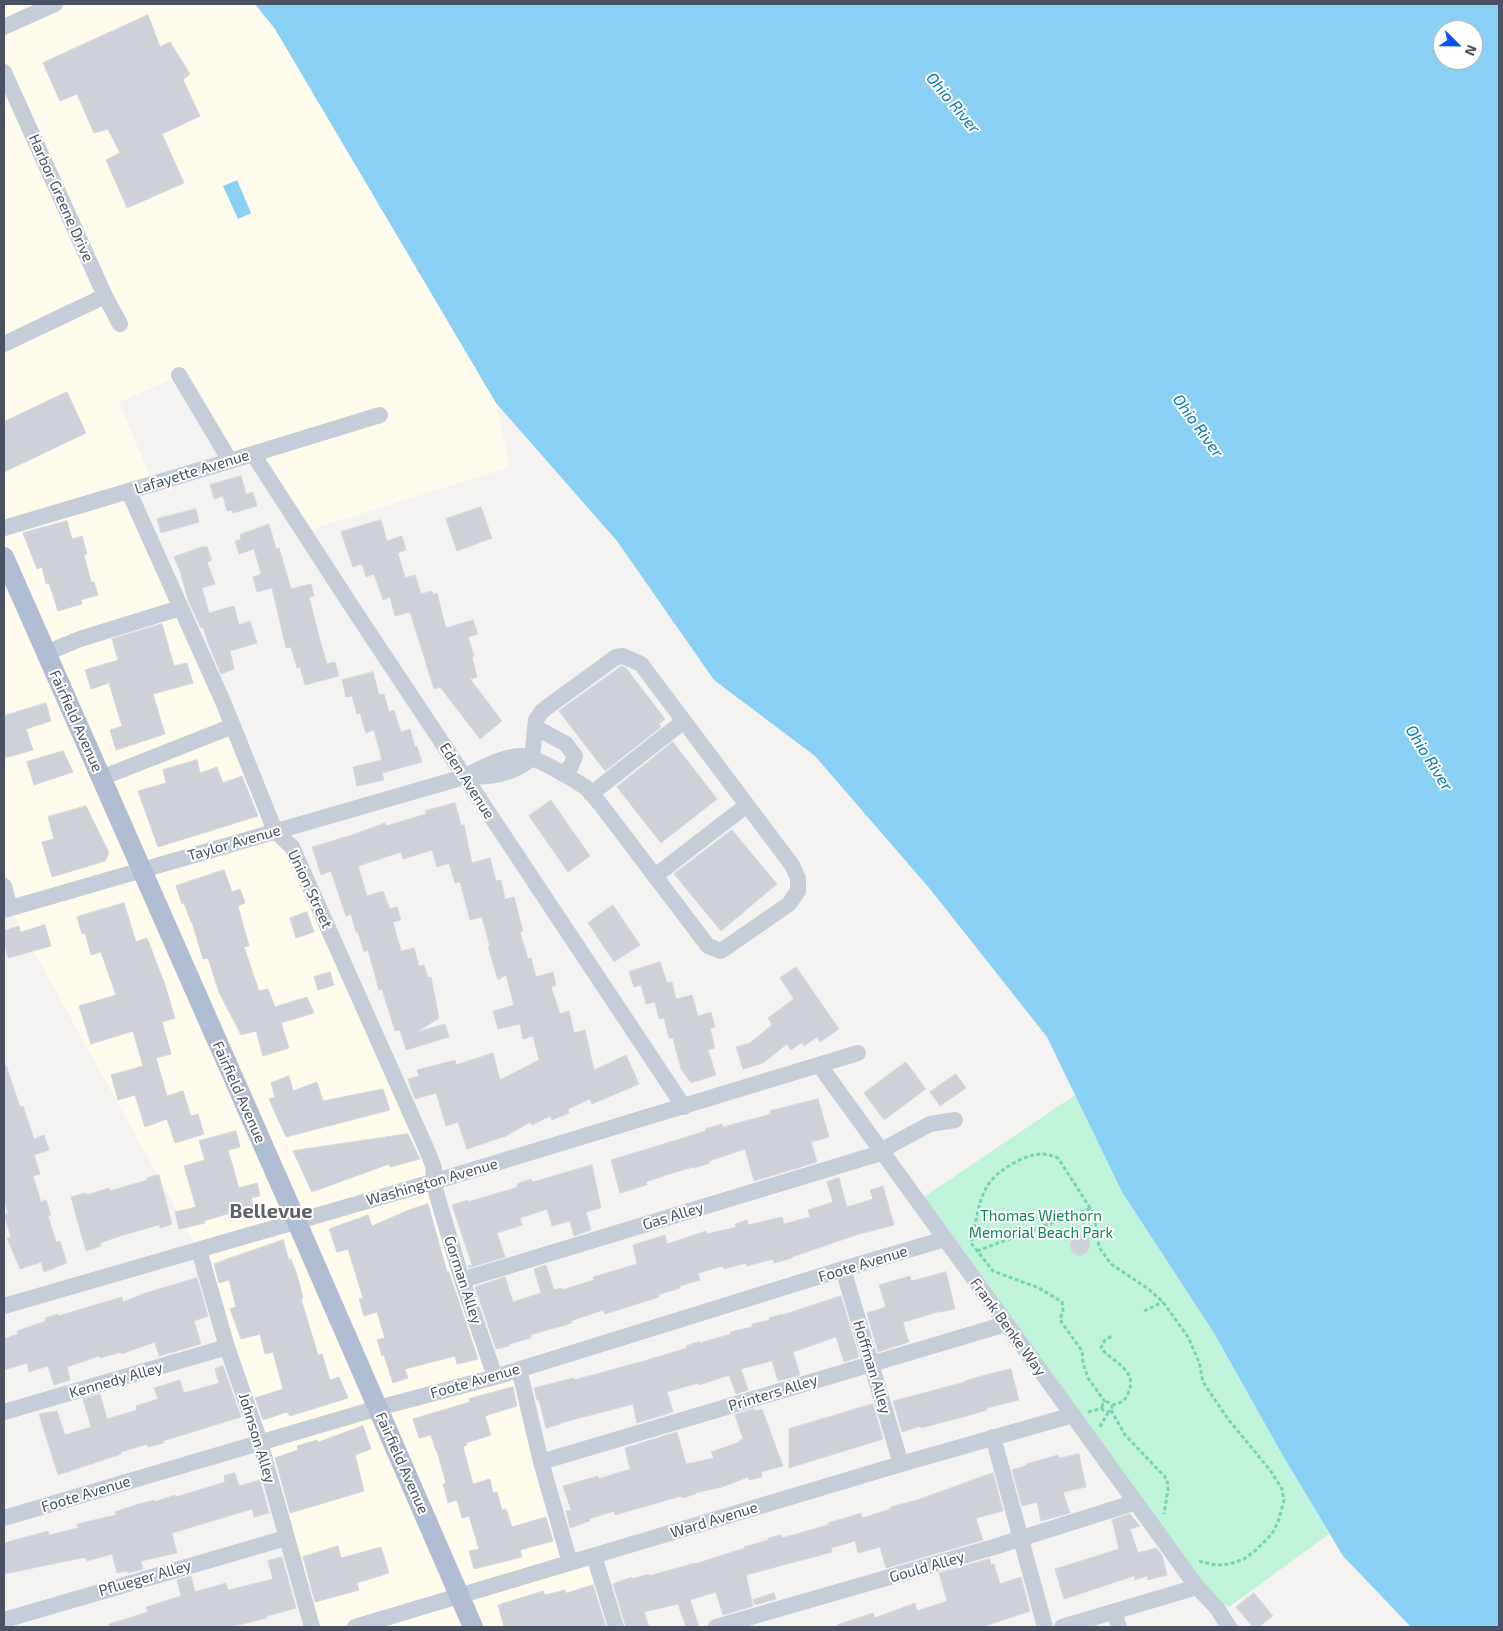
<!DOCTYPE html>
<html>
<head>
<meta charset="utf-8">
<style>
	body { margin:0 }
	#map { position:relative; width:1503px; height:1631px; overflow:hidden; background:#f5f3f2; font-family:"Exo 2",sans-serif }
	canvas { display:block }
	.frame { position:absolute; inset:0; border:5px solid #485262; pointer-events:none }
	.north { position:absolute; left:1433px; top:20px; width:50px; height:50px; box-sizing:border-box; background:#fff; border:1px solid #b6bac0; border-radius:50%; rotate:113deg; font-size:14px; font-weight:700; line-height:20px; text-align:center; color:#485262 }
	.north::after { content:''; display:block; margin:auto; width:18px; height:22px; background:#0b53f6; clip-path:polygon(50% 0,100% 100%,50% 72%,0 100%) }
</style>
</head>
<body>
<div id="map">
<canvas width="1503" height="1631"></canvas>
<div class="frame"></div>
<div class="north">N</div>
</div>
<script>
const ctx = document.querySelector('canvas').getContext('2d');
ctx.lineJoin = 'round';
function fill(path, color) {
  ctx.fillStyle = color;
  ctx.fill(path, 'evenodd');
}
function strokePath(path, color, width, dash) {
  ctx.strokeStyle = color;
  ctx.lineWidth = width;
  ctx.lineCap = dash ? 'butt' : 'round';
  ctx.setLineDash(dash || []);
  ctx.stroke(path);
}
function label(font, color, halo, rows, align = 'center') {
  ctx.font = font + ' "Exo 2",sans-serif';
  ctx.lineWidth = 4;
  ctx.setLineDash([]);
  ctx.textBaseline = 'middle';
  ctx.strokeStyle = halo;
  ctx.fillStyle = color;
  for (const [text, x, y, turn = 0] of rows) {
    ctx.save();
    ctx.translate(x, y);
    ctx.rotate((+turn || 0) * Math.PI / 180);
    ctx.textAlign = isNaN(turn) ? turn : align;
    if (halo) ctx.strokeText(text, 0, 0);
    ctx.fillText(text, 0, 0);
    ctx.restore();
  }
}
fill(new Path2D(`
	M4 4H255L275 29 496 403 510 467 303 532 253 454 230 461 179 376 119 402 153 484 129 491 426 1148 495 1376 519 1369 570 1562 594 1556 616 1627H312L199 1250 10 908 4 886Z`), '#fefbed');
fill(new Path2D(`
	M1075 1095 1122 1192 1214 1333 1283 1456 1329 1534 1229 1607 1197 1587 918 1201Z`), '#bff4da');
fill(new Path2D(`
	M255 4H1499V1627H1411L1343 1556 1283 1456 1214 1333 1122 1192 1047 1037 930 889 815 756 714 680 617 541 496 403 275 29ZM1443 30H1473V60H1443Z
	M237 180 251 213 238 219 223 186Z`), '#89d0f4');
const building = new Path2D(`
	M148 15 160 47 170 42 190 74 183 80 200 116 162 134 184 183 127 208 106 160 120 153 108 129 94 133 77 94 60 101 43 63Z
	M67 392 86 433 4 472V422Z
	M241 476 246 494 253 492 257 506 233 513 232 510 227 511 223 496 214 499 210 485Z
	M481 507 492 538 457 551 446 519Z
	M196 509 199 522 161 533 157 519Z
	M381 520 387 541 402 536 406 550 398 553 405 578 415 575 421 594 432 591 433 595 437 593 446 628 473 620 478 634 468 637 474 656 472 657 477 677 470 679 502 721 480 739 440 687 434 689 410 612 395 616 390 597 383 600 374 574 366 577 362 564 353 567 341 532Z
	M67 521 72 539 82 536 87 554 84 555 91 582H94L98 595 81 600 82 604 58 611 49 583 46 584 42 567 37 569 23 533Z
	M269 524 276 549 279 548 291 589 311 584 314 596 309 597 321 644 327 664 335 662 339 676 305 685 300 667 297 668 291 647 286 648 272 588 257 592 253 577 261 574 254 549 239 554 235 541 241 539 240 535Z
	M202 547H207L212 560 207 562 215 584 202 588 209 613 234 606 239 625 250 621 257 643 230 651 234 669 221 674 208 643 203 627 201 628 188 600 180 571 174 557Z
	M162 624 174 666 187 663 193 683 153 694 165 734 116 750 110 730 122 726 109 683 91 689 85 670 118 660 112 639Z
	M622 666 626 668 665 719 659 724 661 727 605 771 559 711Z
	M373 672 379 695 384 694 389 712 394 710 401 732 410 729 415 747 417 746 422 762 382 773 384 780 357 786 353 767 382 760 374 730 366 733 360 713 357 714 352 696 346 697 342 680Z
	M46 703 51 721 26 729 33 750 4 758V716Z
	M673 742 717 799 661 843 617 787Z
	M63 751 73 772 34 785 27 762Z
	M197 760 200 773 217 767 223 783 242 776 258 816 158 847 138 791 166 783 163 770Z
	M551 800 590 856 568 872 529 816Z
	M455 803 461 825H464L472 863 490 858 496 881 501 880 505 899 514 897 523 931 520 932 528 959 531 958 536 977 553 972 556 985 551 987 560 1014 569 1011 574 1033 585 1030 594 1070 626 1055 639 1084 592 1104 590 1099 568 1109 569 1113 552 1120 550 1116 532 1125 530 1122 506 1136 467 1149 458 1122 446 1126 436 1093 415 1099 408 1079 419 1076 417 1070 455 1060 456 1065 493 1053 500 1080 539 1060 533 1036 523 1039 520 1024 498 1029 493 1011 514 1005 506 975 498 980 488 947H490L482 917 470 920 460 882 455 883 449 863 437 867 432 850 403 859 401 852 358 866 367 896 383 891 390 909 397 907 401 920 393 922 401 951 414 948 419 966 424 965 428 978 431 977 439 1018 417 1032 445 1024 449 1037 406 1050 400 1030 395 1031 382 989 379 990 368 950 364 952 358 932H356L351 914 346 916 331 871 321 875 312 847 352 835 385 823 386 826 426 814 425 811Z
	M86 806 109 853 105 861 52 877 42 842 54 839 48 817Z
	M732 830 777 884 721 931 674 874Z
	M224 870 232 892 240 889 245 903 238 906 249 946 244 947 259 991 268 989 275 1007 307 997 314 1013 281 1023 289 1048 263 1056 256 1031 241 1035 219 992 208 958 203 959 192 922H191L184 903 182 904 176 886Z
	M124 903 136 942 147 938 165 985 175 1018 162 1022 171 1054 156 1058 167 1096 183 1091 191 1116 198 1114 204 1134 175 1143 167 1119 145 1127 135 1095 118 1100 111 1075 143 1066 133 1031 91 1044 79 1006 116 995 101 952 91 955 85 933 82 934 77 917Z
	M613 905 640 945 614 962 588 923Z
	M307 912 314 932 296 938 290 918Z
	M45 925 51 946 8 958 4 942V931L19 926 20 932Z
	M660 962 667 983 672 982 676 999 692 995 698 1016 711 1012 715 1027 710 1028 715 1048 708 1050 716 1075 691 1083 681 1069 673 1038H669L664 1018 659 1019 655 1002 646 1004 641 985 634 987 629 972Z
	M796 967 839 1029 820 1042 817 1037 804 1046 802 1042 791 1050 787 1044 763 1063 743 1069 736 1047 750 1043 772 1025 768 1018 794 999 780 978Z
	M330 972 334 985 318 990 314 977Z
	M906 1062 926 1089 884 1120 864 1093Z
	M4 1065H6L20 1107 23 1106 34 1139 44 1135 49 1150 34 1155 40 1174 33 1176 41 1202 46 1200 51 1215 48 1216 56 1242 60 1241 67 1263 44 1272 41 1262 20 1269 7 1238 11 1237 4 1215 8 1213 4 1199Z
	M956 1074 966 1088 940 1106 930 1092Z
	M289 1076 293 1091 317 1082 323 1101 383 1089 390 1110 286 1137 269 1099 275 1097 271 1083Z
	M818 1099 829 1137 811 1142 817 1162 754 1181 745 1149 709 1161 710 1163 694 1168 693 1167 666 1175 646 1182 647 1185 620 1193 611 1160 706 1131 705 1129 722 1124 723 1127 771 1114 770 1111Z
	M236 1131 240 1147 228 1150 239 1188 257 1183 260 1196 251 1198 255 1210 238 1214 237 1211 204 1221 205 1223 179 1229 175 1212 196 1207 184 1166 205 1160 199 1141Z
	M408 1134 420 1159 390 1167 389 1164 312 1192 293 1151Z
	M592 1165 601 1208 586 1212 591 1230 574 1236 570 1221 552 1226 547 1209 520 1218 522 1225 497 1233 505 1257 469 1268 468 1266 472 1265 452 1205 468 1200V1202L518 1187 517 1184 531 1179 532 1182Z
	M159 1175 172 1224 160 1228 159 1225 123 1235 100 1243 101 1246 86 1251 71 1197 86 1193 87 1195 109 1188 110 1191 147 1180V1178Z
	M839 1178 847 1207 873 1199 870 1190 883 1186 894 1225 856 1235 792 1257V1258L774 1263 773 1259 747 1266 746 1263 724 1269 723 1266 698 1273 700 1280 680 1286V1288L658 1295 659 1297 605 1314 603 1310 571 1321 572 1323 530 1335 531 1338 509 1344V1346L496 1349 475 1287 505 1277 513 1302 541 1293 534 1269 546 1265 554 1290 561 1288 562 1290 594 1280 593 1277 637 1264 633 1245 665 1235 667 1244 706 1231 707 1234 736 1227 735 1224 747 1220 748 1225 782 1217 784 1224 810 1217 808 1210 833 1202 827 1182Z
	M428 1204 447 1272H449L478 1359 457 1364 455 1356 405 1369 408 1378 393 1383 384 1355 382 1356 377 1340 385 1338 377 1312 364 1316 359 1299 363 1298 348 1249 337 1252 329 1229 368 1215 372 1226 409 1210Z
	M1081 1234 1088 1237 1090 1246 1087 1252 1079 1256 1072 1252 1070 1244 1075 1236Z
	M283 1240 289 1260 291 1259 297 1275 303 1298 301 1299 318 1355 322 1354 330 1380 339 1377 348 1398 290 1416 287 1412 263 1420 255 1398 283 1389 273 1352 265 1354 260 1334 241 1339 230 1309 236 1307 229 1280 219 1283 214 1264Z
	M946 1272 955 1309 941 1312V1311L904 1322 903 1323 909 1342 878 1352 867 1313 886 1307 879 1285 910 1276 911 1281Z
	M197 1278 208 1316 194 1321 201 1344 159 1356 155 1342 121 1354V1352L100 1358 99 1356 67 1367 70 1380 54 1385 48 1366 29 1372 27 1363 4 1370V1339L18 1334 17 1331 46 1321 45 1318 58 1314V1316L122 1297 123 1302 146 1293Z
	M841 1296 859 1357 844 1362 836 1337 793 1352 800 1375 778 1381 772 1361 741 1369 748 1390 736 1394 729 1375 699 1385 698 1383 667 1392 673 1412 637 1423 633 1404 561 1423V1424L546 1428 539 1400H537L534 1388 574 1378V1380L644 1361 687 1348 686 1346 700 1341V1343L731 1334 730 1332 752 1327V1324L770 1320 769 1318 782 1314V1315Z
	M223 1366 241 1417 163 1441 164 1443 148 1447 147 1444 121 1452V1454L58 1475 39 1414 57 1411 65 1435 91 1427 83 1399 100 1394 107 1419 137 1410 136 1406 158 1399 154 1388 180 1380 184 1393 219 1383 215 1369Z
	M1011 1369 1019 1400 987 1408V1410L963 1417 921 1428 920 1426 902 1432 893 1401 965 1382V1381L985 1375Z
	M513 1387 517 1406 485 1416 491 1435 466 1443 467 1445 463 1447 473 1484 490 1479 493 1493 497 1492 502 1510 506 1509 512 1527 546 1517 553 1541 520 1550 522 1557 474 1569 469 1551 479 1549 469 1516 462 1518 457 1500 448 1503 443 1484 446 1483 437 1451H436L431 1435 419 1438 413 1419 470 1402 469 1399Z
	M873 1404 883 1439 789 1468V1429Z
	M754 1409 755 1411 762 1409 783 1466 761 1472 762 1477 749 1480 748 1477 722 1487 695 1493 696 1494 682 1498 681 1496 615 1515 614 1511 589 1519 590 1521 570 1528 566 1511 571 1510 563 1486 598 1476 599 1479 630 1469 625 1448 677 1432 686 1464 714 1458 711 1452 740 1442V1440L743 1439 735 1415Z
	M363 1426 371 1449 355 1455 364 1491 290 1513 275 1458 298 1450 297 1446 317 1440 318 1442Z
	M1079 1454 1086 1487 1063 1492 1070 1513 1041 1521 1037 1502 1022 1506 1012 1470 1027 1465 1026 1464 1058 1455 1059 1458Z
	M235 1473 239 1486 260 1480 269 1513 254 1517 252 1509 172 1533 177 1553 141 1561 143 1569 128 1573 127 1571 117 1573 112 1554 87 1561 86 1558H81L4 1574V1543L48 1531 49 1535 78 1528 77 1524 116 1515 115 1512 135 1505 154 1500 155 1502 175 1495 176 1497 225 1482 224 1476Z
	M993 1473 1003 1511 976 1518 983 1540 886 1568 880 1547 858 1553 855 1541 831 1548 832 1552 746 1575 753 1606 723 1615 716 1592 690 1600 699 1627H686L678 1604 644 1612 649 1627H626L613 1584 632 1577V1579L649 1574V1576L695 1563V1564L745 1548 744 1547 769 1540 768 1538 781 1535 782 1538 828 1525V1523L855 1515 861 1513 862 1518 891 1509 890 1507 917 1500Z
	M1130 1514 1140 1526 1130 1529 1138 1553 1156 1548 1162 1555 1167 1575 1148 1580 1147 1576 1135 1580 1134 1576 1064 1599 1055 1569 1119 1549 1112 1520Z
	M338 1546 341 1558 381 1547 389 1573 357 1583 359 1590 315 1602 303 1557Z
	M282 1557 296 1608 267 1616V1618L230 1627H109V1624L148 1612 146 1607 181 1596 177 1580 191 1576 195 1592 226 1583 228 1590 273 1579 268 1561Z
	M990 1559 991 1565 994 1564 1000 1584 1021 1577 1030 1611 982 1627H838L837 1625 873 1613 875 1618 915 1603 917 1611 947 1601 939 1573Z
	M593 1585 606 1627H504L498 1605 543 1591 545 1595 565 1590 566 1593Z
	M774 1593 776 1599 755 1605 753 1600Z
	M1254 1593 1273 1616 1259 1627H1253L1236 1607Z`);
fill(building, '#ced1d8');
strokePath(building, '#d6d7de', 1);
strokePath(new Path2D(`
	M977 1251 1091 1208
	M1144 1311 1163 1302
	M1105 1402 1088 1378 1083 1363 1082 1351 1060 1320 1063 1310 1062 1302 1039 1288 993 1271 971 1243C981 1201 978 1179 1022 1159 1036 1153 1044 1152 1058 1158L1094 1214 1099 1247 1111 1264 1147 1288 1163 1302 1188 1337 1199 1362 1203 1382 1228 1419 1270 1470 1282 1489 1284 1501 1278 1522 1272 1534 1256 1550 1244 1559 1230 1564 1217 1565 1202 1562 1198 1560
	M1102 1407a5 5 0 1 1 10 0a5 5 0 1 1-10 0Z
	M1112 1405C1121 1403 1126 1401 1129 1391 1137 1369 1112 1362 1101 1348L1105 1340 1112 1336
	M1111 1410 1125 1435 1167 1479 1168 1490 1164 1514
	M1088 1412 1103 1408
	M1100 1427C1102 1421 1106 1418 1108 1412`), '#73d6b2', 3, [4, 2.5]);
strokePath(new Path2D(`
	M4 27 55 4
	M4 72 105 296 120 324
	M4 344 105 296
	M179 375 230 461
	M253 454 352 607 684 1107
	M129 492 224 704 275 831 292 847 426 1148 434 1168 433 1182 462 1280 495 1377
	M4 528 230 461 380 415
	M46 653 80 639 180 608
	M535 727 566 744 575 756 571 766 563 774
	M101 778 233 726
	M591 794 684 721
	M655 876 747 805
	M4 886 10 908
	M4 910 464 777C481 768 500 758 519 756 532 754 573 779 585 787 591 792 596 799 601 805L708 946 721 951 789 904 798 891V878L792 865 641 664 623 656 616 657 542 711 536 720 532 758C510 776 491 777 464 777
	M820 1066 1197 1587 1217 1608 1229 1627
	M882 1150 930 1124 955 1120
	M199 1250 227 1347 260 1442 312 1627
	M843 1269 901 1464
	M462 1280 884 1152
	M4 1306 433 1182 858 1053
	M519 1369 541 1462 570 1563
	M4 1412 227 1347
	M993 1437 1045 1627
	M541 1462 1006 1324
	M4 1518 378 1408 495 1377 843 1269 945 1239
	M594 1556 616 1627
	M1114 1612 1119 1627
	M4 1620 286 1538
	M355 1627 901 1464 1073 1415
	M716 1627 994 1547 1136 1502
	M1062 1627 1197 1587`), '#c5cdd8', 16);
strokePath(new Path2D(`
	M4 557 289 1204 473 1627`), '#b0bdd3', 20);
label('15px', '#485262', '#fff', [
	["Harbor Greene Drive",61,198,66],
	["Lafayette Avenue",192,472,-17],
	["Fairfield Avenue",76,721,66],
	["Eden Avenue",467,781,57],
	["Taylor Avenue",234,843,-16],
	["Union Street",310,889,65],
	["Fairfield Avenue",239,1092,66],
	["Washington Avenue",432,1182,-16],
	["Gas Alley",673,1216,-17],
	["Foote Avenue",863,1264,-17],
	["Gorman Alley",463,1280,72],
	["Frank Benke Way",1008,1327,54],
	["Hoffman Alley",872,1367,73],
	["Kennedy Alley",116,1380,-16],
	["Foote Avenue",475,1381,-16],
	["Printers Alley",773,1393,-17],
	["Johnson Alley",257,1438,73],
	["Fairfield Avenue",402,1463,66],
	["Foote Avenue",86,1494,-17],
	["Ward Avenue",714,1520,-17],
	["Gould Alley",927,1567,-16],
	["Pflueger Alley",145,1578,-16]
]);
label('15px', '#0f875a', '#fff', [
	["Thomas Wiethorn",1041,1216],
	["Memorial Beach Park",1041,1233]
]);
label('italic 16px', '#0178b4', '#fff', [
	["Ohio River",953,103,50],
	["Ohio River",1198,426,54],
	["Ohio River",1429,758,58]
]);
label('bold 20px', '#5e6168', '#fff', [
	["Bellevue",271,1211]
]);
</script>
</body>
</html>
